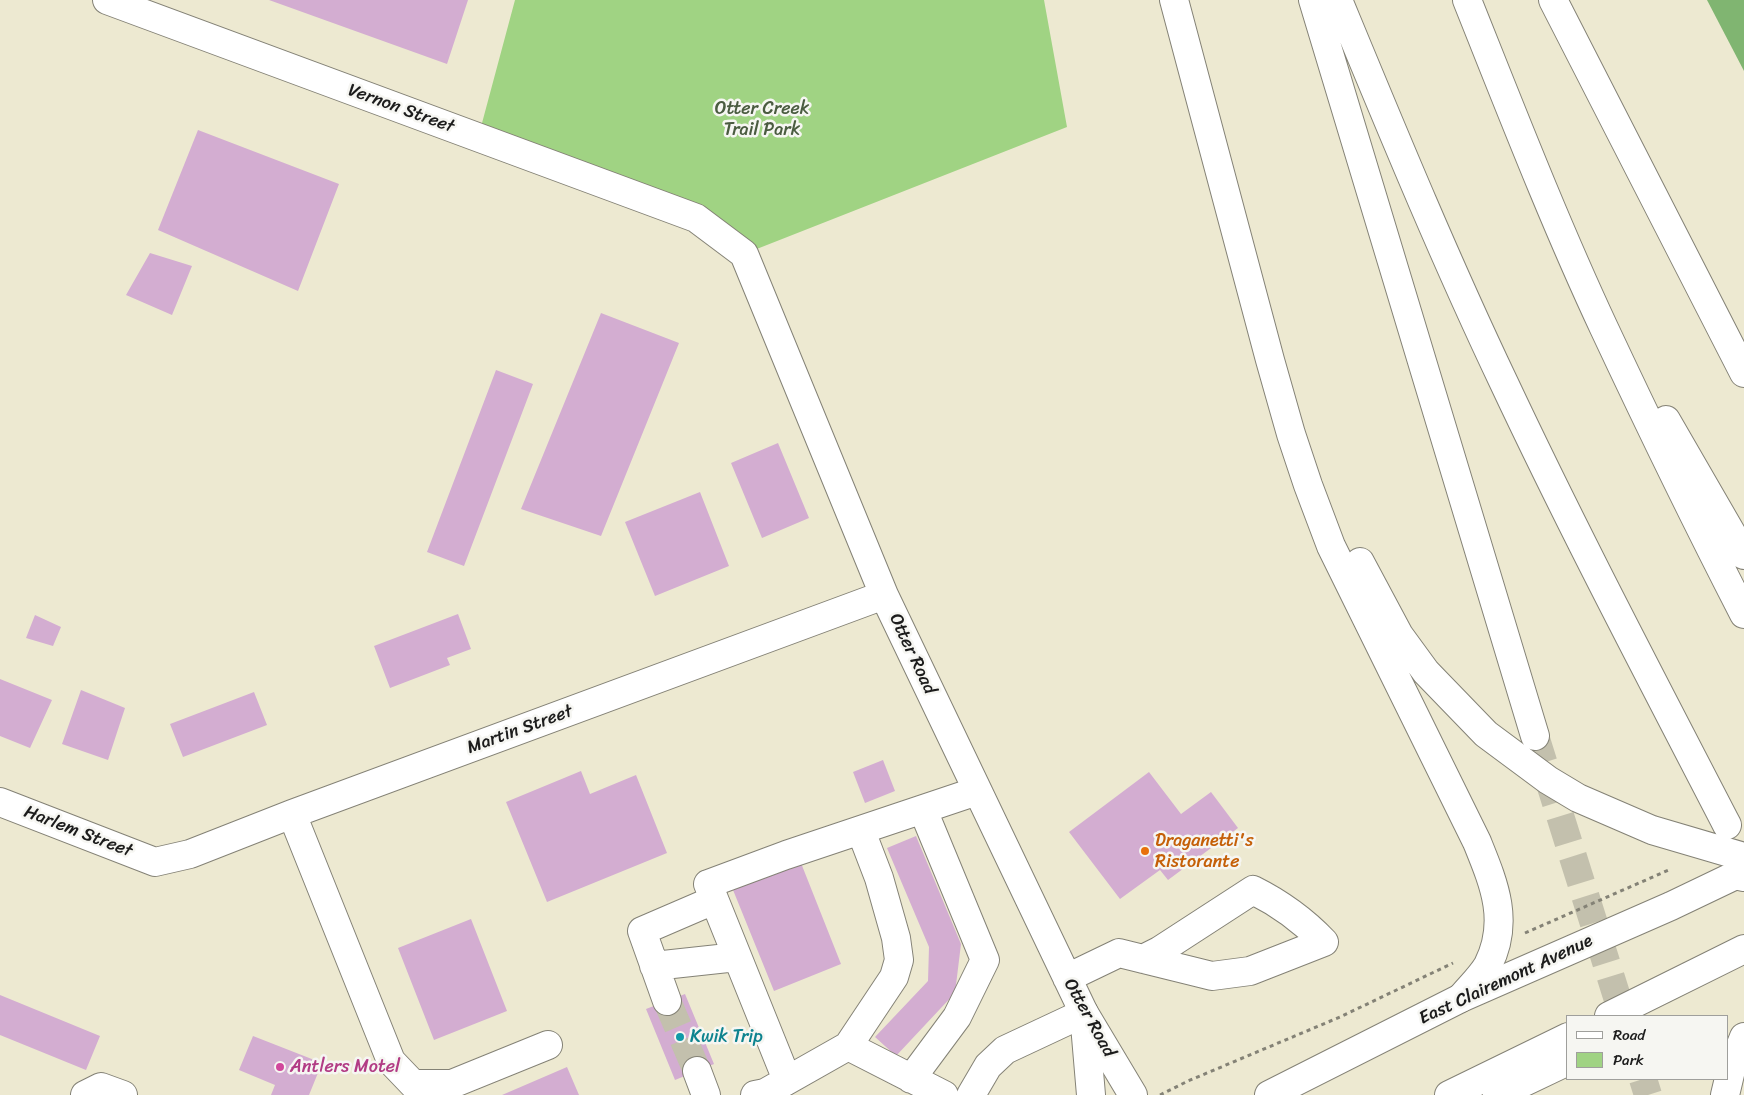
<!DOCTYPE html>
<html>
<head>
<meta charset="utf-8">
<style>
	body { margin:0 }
	#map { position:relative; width:1744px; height:1095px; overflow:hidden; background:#ede9d1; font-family:Sriracha,sans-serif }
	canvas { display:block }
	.legend { position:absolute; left:1566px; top:1015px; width:162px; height:65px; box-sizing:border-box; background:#f6f6f2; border:1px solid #9f9f9c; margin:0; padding:6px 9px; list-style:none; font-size:15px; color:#1c1c1c }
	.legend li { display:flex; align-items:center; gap:10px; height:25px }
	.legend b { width:25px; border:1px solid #9f9f9c }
</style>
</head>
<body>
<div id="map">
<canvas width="1744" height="1095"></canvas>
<ul class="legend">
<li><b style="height:6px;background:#fff"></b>Road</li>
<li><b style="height:14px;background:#a0d383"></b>Park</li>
</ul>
</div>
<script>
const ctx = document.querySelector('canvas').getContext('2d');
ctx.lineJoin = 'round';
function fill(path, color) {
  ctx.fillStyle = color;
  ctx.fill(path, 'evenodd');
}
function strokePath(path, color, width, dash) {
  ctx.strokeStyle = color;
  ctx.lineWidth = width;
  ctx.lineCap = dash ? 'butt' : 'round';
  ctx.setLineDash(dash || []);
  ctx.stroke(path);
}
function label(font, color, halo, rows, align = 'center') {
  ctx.font = font + ' Sriracha,sans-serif';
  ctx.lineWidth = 5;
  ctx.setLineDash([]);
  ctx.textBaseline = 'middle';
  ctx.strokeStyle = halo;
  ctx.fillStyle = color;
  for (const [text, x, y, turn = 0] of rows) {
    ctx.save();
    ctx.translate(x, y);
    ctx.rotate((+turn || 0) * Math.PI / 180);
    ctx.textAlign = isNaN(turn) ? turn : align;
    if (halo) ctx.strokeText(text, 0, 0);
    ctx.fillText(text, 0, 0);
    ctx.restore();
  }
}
fill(new Path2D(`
	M515 0H1044L1067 127 744 254 696 218 478 138Z`), '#a0d383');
fill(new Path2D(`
	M1707 0H1744V71Z`), '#80b571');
fill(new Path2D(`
	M269 0H468L447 64Z
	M198 130 339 184 298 291 158 230Z
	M150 253 192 266 172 315 126 295Z
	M601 313 679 343 601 536 521 509Z
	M496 370 533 384 464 566 427 552Z
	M778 443 809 518 762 538 731 463Z
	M700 492 729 566 655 596 625 522Z
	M458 614 471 649 447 658 450 665 390 688 374 646Z
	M35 615 61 627 53 646 26 638Z
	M0 679 52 700 30 748 0 736Z
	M81 690 125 708 108 760 62 744Z
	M254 692 267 725 183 757 170 724Z
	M883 760 895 791 865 803 853 772Z
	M581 771 590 794 636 775 667 853 547 902 506 802Z
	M1149 772 1181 814 1211 792 1238 828 1168 880 1160 870 1120 899 1069 832Z
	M916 836 961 944 955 993 896 1056 875 1037 928 981 929 947 887 848Z
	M799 858 841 964 774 991 731 885Z
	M471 919 507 1011 434 1040 398 948Z
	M685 994 714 1064 675 1080 646 1009Z
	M0 995 100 1036 86 1070 0 1035Z
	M253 1036 322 1063 309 1095H271L275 1085 239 1070Z
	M567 1067 579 1095H502Z`), '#d3add1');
strokePath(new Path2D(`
	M667 1001 697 1071`), '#c3c0ad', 28, [28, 14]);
strokePath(new Path2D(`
	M1535 736 1623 1016
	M1643 1079 1648 1095`), '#c3c0ad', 28, [28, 14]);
const minor = new Path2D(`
	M107 0 696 218 744 254 884 595 1084 1013 1133 1095
	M0 802 155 862 190 854 292 814 884 595
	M292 814 391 1061 413 1084H452L548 1045
	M654 966 737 957
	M1067 978 1119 953 1212 976 1250 971 1324 942C1303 920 1279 903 1253 890L1159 951 1143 959
	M667 1001 642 931 714 900
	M848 1046 944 1095
	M697 1071 706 1095
	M911 1079 957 1017 985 960 923 810
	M787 1080 708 884 786 855 977 791
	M85 1095 101 1087 123 1095
	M755 1095 765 1093 848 1046 894 977 899 960 896 938 879 878 861 831
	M971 1095 988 1066 1005 1050 1084 1013`);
const major = new Path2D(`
	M1084 1013 1091 1095
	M1609 1016 1744 949
	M1269 1095 1461 998 1671 906 1744 871
	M1449 1095 1568 1037`);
const highway = new Path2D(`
	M1174 0 1270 360 1291 434 1308 485 1331 546 1477 842C1494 884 1510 921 1488 965 1481 977 1469 988 1461 998
	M1313 0 1535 736
	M1338 0C1391 128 1444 257 1504 383 1574 532 1651 678 1727 825
	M1467 0C1511 110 1554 221 1604 328 1649 424 1695 519 1744 614
	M1553 0 1744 373
	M1666 420 1744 555
	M1360 562 1399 635 1426 672 1486 734 1548 780 1578 798 1652 830 1744 857
	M1735 875 1744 877
	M1497 1095 1568 1061
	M1725 1095 1731 1070 1744 1037`);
strokePath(minor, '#848276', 30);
strokePath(major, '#848276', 30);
strokePath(highway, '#848276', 30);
strokePath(new Path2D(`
	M1525 933 1671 869
	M1160 1095 1188 1081 1340 1017 1453 963`), '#848276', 3, [4, 4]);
strokePath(minor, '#fff', 28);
strokePath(major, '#fff', 28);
strokePath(highway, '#fff', 28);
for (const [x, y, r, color] of [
	[1145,851,5,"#e8710a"],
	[680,1037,5,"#0f9aa8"],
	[280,1067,5,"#d1479c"]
]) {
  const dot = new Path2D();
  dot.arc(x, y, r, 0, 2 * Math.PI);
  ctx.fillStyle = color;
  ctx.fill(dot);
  strokePath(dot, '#f6f6f2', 2);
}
label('18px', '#1c1c1c', '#f6f6f2', [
	["Vernon Street",401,109,20],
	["Otter Road",912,654,65],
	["Martin Street",520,730,-20],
	["Harlem Street",78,832,21],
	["East Clairemont Avenue",1506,980,-25],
	["Otter Road",1089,1018,61]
]);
label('18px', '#4a5c40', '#f6f6f2', [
	["Otter Creek",762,109],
	["Trail Park",762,130]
]);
label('18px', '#c56008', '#f6f6f2', [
	["Draganetti's",1155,841],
	["Ristorante",1155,862]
], 'left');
label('18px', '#0d838f', '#f6f6f2', [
	["Kwik Trip",690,1037]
], 'left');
label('18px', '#b23c85', '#f6f6f2', [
	["Antlers Motel",290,1067]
], 'left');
</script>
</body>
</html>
